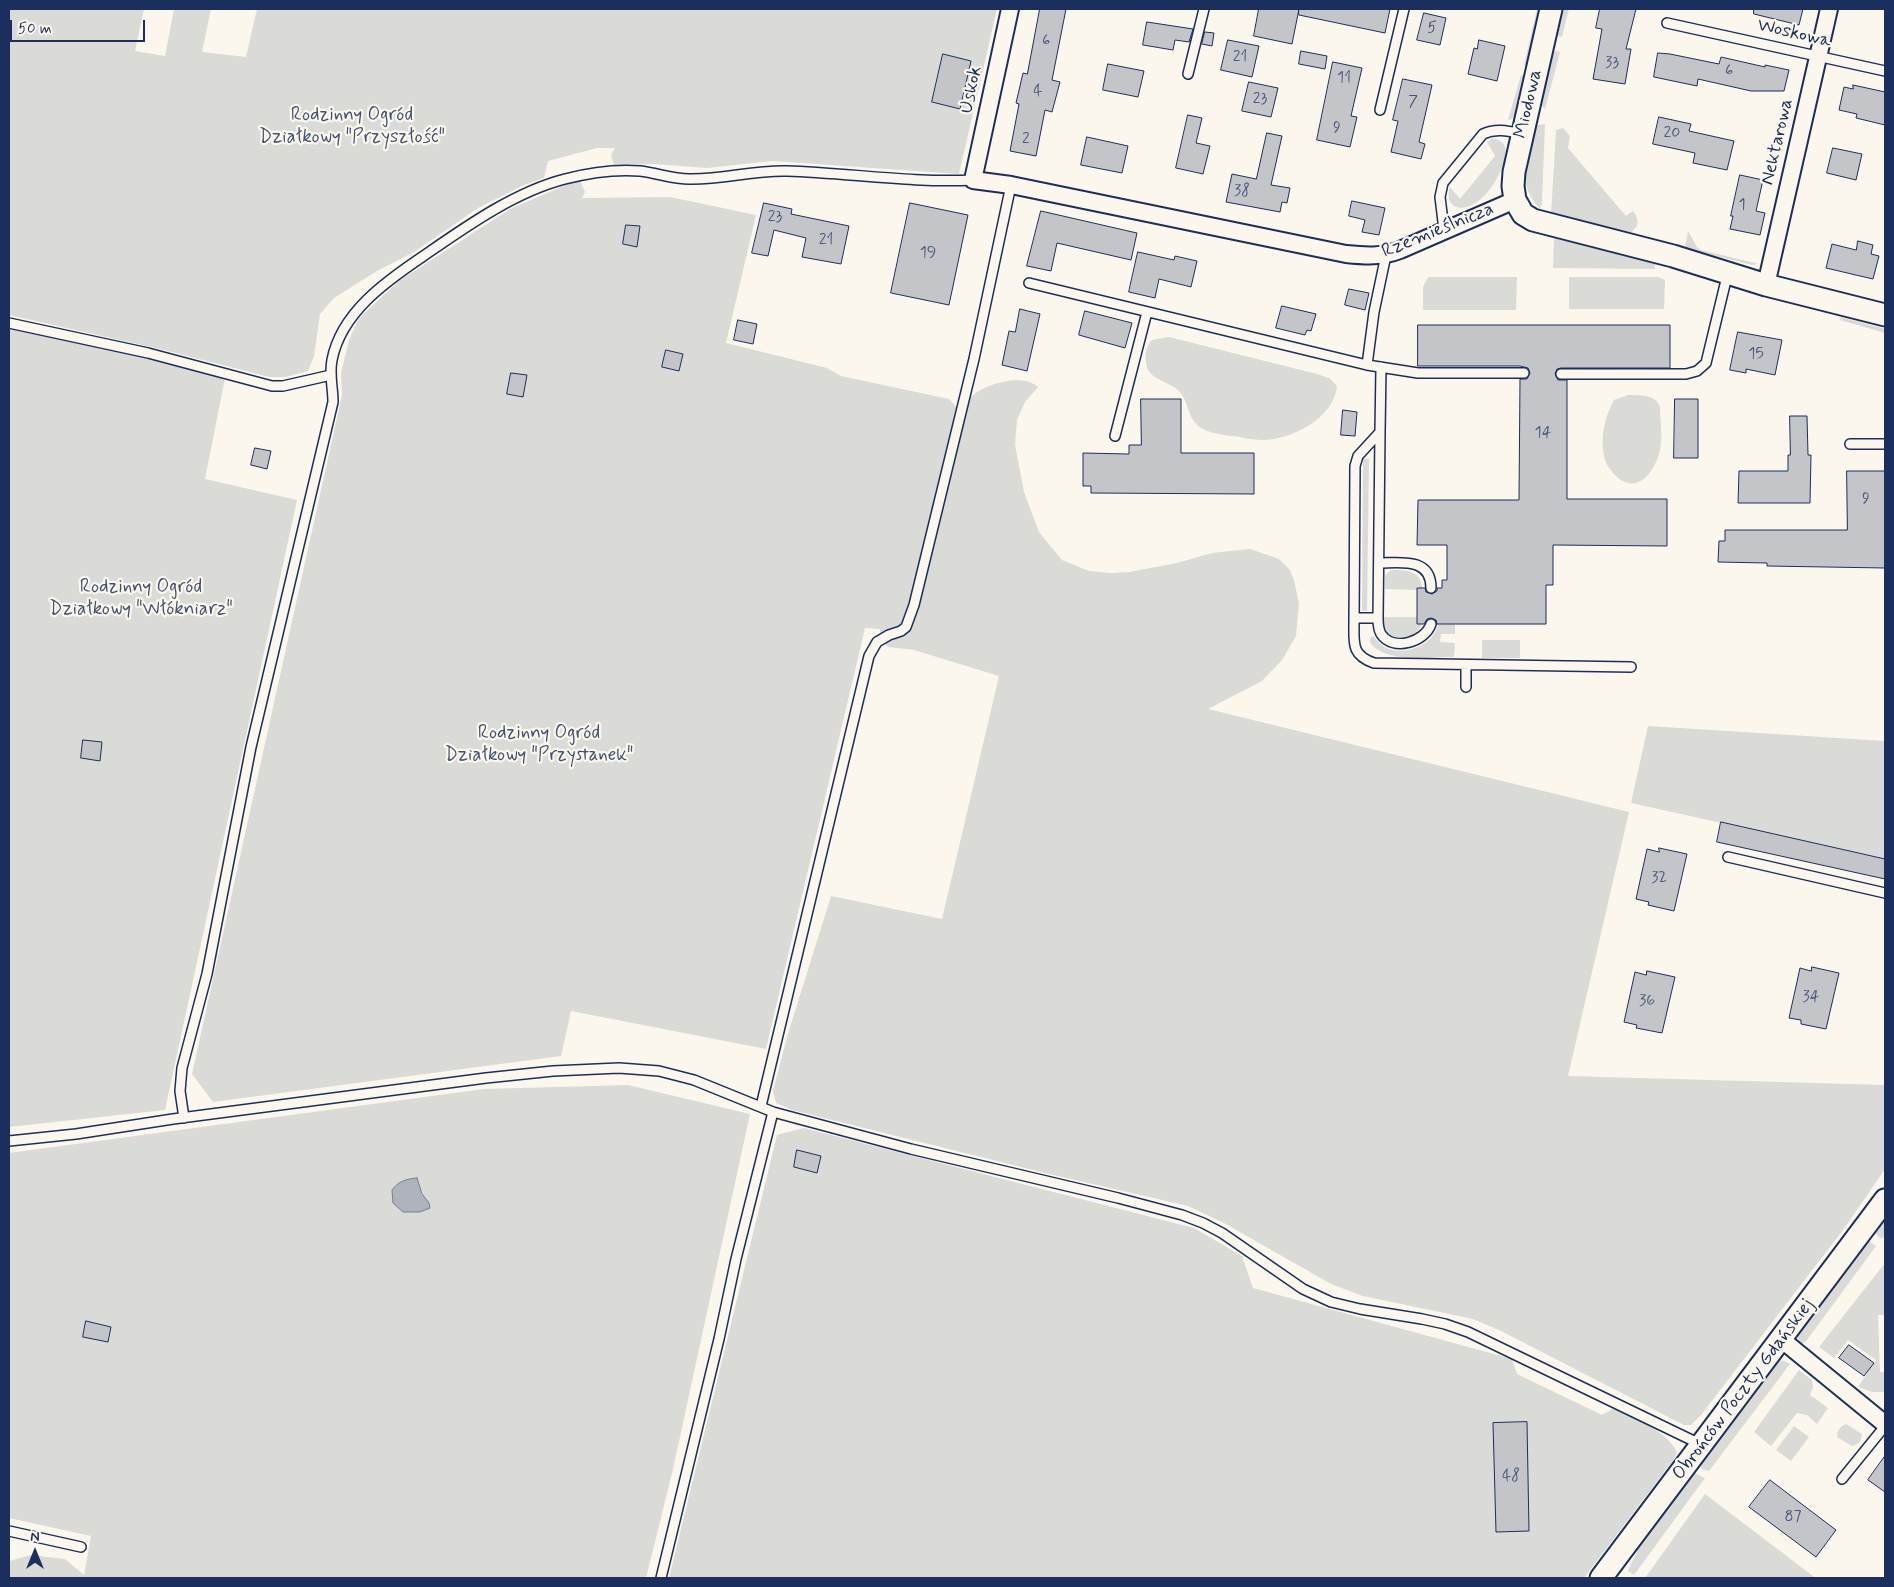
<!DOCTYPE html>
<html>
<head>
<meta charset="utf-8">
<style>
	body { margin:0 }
	#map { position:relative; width:1894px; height:1587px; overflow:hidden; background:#fbf7ec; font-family:Mynerve,sans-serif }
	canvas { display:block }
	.frame { position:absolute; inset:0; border:10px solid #1b2f5e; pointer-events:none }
	.north { position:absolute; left:10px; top:1527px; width:50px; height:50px; -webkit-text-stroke:4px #fbf7ec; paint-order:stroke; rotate:0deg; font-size:14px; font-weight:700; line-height:20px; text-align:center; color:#1b2f5e }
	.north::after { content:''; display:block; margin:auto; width:18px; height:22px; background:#1b2f5e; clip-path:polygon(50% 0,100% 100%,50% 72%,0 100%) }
	.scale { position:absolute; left:10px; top:20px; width:135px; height:22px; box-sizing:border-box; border:2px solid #1b2f5e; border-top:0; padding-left:6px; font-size:15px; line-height:18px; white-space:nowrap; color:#1b2f5e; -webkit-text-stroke:4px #fbf7ec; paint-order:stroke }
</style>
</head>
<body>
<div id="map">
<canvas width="1894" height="1587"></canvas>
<div class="frame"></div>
<div class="north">N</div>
<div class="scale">50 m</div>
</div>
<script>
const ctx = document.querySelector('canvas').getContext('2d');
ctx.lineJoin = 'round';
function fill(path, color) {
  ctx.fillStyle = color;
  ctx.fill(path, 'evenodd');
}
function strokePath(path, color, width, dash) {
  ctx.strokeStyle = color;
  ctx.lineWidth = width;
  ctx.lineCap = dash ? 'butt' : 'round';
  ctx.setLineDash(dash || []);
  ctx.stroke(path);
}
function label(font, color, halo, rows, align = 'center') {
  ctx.font = font + ' Mynerve,sans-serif';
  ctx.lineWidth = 4.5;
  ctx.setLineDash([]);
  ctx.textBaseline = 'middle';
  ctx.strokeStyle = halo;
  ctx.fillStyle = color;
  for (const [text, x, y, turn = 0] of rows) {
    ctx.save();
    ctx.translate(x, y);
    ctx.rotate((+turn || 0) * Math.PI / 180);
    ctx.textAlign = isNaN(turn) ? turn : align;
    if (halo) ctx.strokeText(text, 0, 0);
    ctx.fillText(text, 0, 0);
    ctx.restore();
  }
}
fill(new Path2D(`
	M9 9H144L135 51 165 56 174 9H211L202 52 246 57 257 9H997L959 174 773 161 707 168 654 164 614 165 611 155 615 148H597L548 161 544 178 524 185 478 208 414 252 377 271 334 298 320 314 314 356 308 371 286 377H269L160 349 9 315Z
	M1537 9H1539L1526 65H1524Z
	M1561 9H1569L1562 37 1555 35Z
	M1551 50 1560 52 1545 109 1540 104Z
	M1521 75 1525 76 1515 115 1512 119 1508 120Z
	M1545 124 1542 203 1540 209C1515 180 1526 161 1533 128L1538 125Z
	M1563 128 1570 136 1568 148 1626 216 1633 211C1640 221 1639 227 1629 234L1551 215 1556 130Z
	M1493 138C1504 141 1507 146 1505 157 1501 175 1488 198 1470 206 1454 212 1445 202 1450 187L1460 199 1495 156 1487 142Z
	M580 181 585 192 582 198 670 197 756 215 726 343 827 368 841 376 949 399 959 410C965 404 971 395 979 391 994 382 1024 374 1038 387L1025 402 1017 420 1015 445 1024 492 1039 532 1062 560 1089 571 1110 573 1129 572 1177 563 1212 553 1250 549 1279 559 1290 570 1294 580 1299 604 1296 636 1282 660 1262 681 1208 709 1629 812 1568 1076 1885 1085V1169L1843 1230 1701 1415 1691 1425H1684L1501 1331 1473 1319 1363 1296 1331 1284 1224 1223 1188 1206 1045 1173 792 1110 776 1103 773 1091 787 1037 831 896 942 919 999 676 914 650 888 647 880 637V629L865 628 766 1049 571 1011 561 1056 213 1102 192 1074 342 395 341 373 349 340 359 318 399 281 510 209 568 184Z
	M1688 231 1697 247 1701 250 1759 264 1752 265 1685 248Z
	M1554 238 1655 264V269L1553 268Z
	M1428 277H1517L1516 310H1423V287Z
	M1569 277H1658L1665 280 1664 309H1569Z
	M1841 317 1885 329V333L1840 320Z
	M9 329 167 361 225 378 205 479 297 500 165 1110 9 1127Z
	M1169 337 1317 374 1329 378 1337 386C1334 418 1292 440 1262 440 1252 440 1242 437 1232 436 1221 435 1203 432 1196 424 1187 414 1188 399 1178 390 1166 380 1146 379 1146 361 1145 352 1146 347 1152 340Z
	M1628 395C1639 395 1656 394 1660 407 1660 420 1663 436 1660 450 1655 473 1635 498 1613 473 1609 468 1605 462 1604 456 1600 436 1605 417 1614 400Z
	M1363 459H1369L1367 611H1362Z
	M1391 570C1406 570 1421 570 1422 588H1417V590L1385 589V575Z
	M1384 617H1417L1422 624C1413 648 1372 636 1384 617Z
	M1438 624H1455V634H1441L1440 642 1455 643 1454 657C1431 657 1384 664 1370 642V638L1373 636C1376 639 1380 644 1384 647 1403 657 1434 646 1438 624Z
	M1482 640H1520V658H1482Z
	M1648 726 1885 741V859L1631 803Z
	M628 1085 750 1114 673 1469 646 1578H9L10 1561 30 1555 65 1559 84 1575 91 1536 9 1518V1153L484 1089Z
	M804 1128 1194 1228 1242 1256 1253 1288 1512 1359 1517 1374 1602 1415 1614 1408C1634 1418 1667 1431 1677 1452L1674 1459 1584 1578H669L777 1135Z
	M1885 1216V1234L1882 1239 1873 1232Z
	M1867 1240 1876 1246 1807 1340 1802 1344 1798 1342V1333Z
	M1885 1263V1315H1878L1880 1372H1885V1392H1872L1858 1387 1876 1360 1848 1340 1834 1358 1819 1347Z
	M1778 1360 1784 1361 1790 1364 1709 1471 1702 1469 1699 1464Z
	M1799 1370 1812 1380 1813 1387 1810 1395 1828 1408 1817 1424 1807 1415 1797 1413 1771 1446 1754 1432Z
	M1846 1424 1862 1434C1861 1442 1859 1444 1852 1446L1837 1437C1837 1431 1840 1426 1846 1424Z
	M1794 1426 1809 1437 1791 1461 1776 1450Z
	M1693 1472 1705 1478 1634 1575 1628 1571 1640 1545Z
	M1705 1494 1813 1576 1816 1578H1645Z`), '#dadad7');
const water = new Path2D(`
	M417 1178 422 1194 429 1203 430 1208 420 1212H403L393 1203 392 1190C399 1181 406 1179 417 1178Z`);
fill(water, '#afb3bb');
strokePath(water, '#747e96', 1);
const building = new Path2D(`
	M1040 9H1066L1052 80 1060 82 1052 112 1045 110 1036 156 1010 151 1019 104 1016 103 1023 73 1027 74Z
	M1259 9H1299L1292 44 1254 36Z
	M1299 9H1390L1385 33 1299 15Z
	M1600 9H1636L1626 49H1631L1625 84 1593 79 1602 29 1596 28Z
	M1754 9H1803L1799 25 1754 14Z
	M1424 13 1446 18 1440 45 1417 40Z
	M1147 22 1193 29 1189 42 1175 40 1173 50 1143 45Z
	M1205 32 1214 33 1212 46 1202 44Z
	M1228 40 1259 46 1252 77 1221 70Z
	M1479 40 1505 46 1497 81 1468 74 1474 48 1477 49Z
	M1301 51 1327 56 1325 69 1299 64Z
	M1658 53 1670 54 1719 64 1721 57 1765 67V65L1789 70 1784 91H1751L1698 79 1697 86 1654 77Z
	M943 54 971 61 960 109 932 102Z
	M1333 62 1362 68 1351 116 1357 117 1350 147 1317 140Z
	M1108 64 1144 71 1138 97 1103 90Z
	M1403 79 1432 85 1419 142 1425 144 1421 159 1391 152 1398 121 1393 120Z
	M1249 82 1278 88 1271 117 1242 111Z
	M1853 85 1885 92V125L1856 118 1857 114 1839 110 1844 87 1853 89Z
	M1188 115 1202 118 1196 143 1210 146 1203 174 1176 168Z
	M1659 117 1691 124 1689 131 1734 141 1727 170 1693 163 1695 153 1653 144Z
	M1267 133 1282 136 1271 185 1290 188 1287 203 1282 202 1280 212 1226 202 1232 174 1256 179Z
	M1087 137 1128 146 1122 173 1081 165Z
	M1833 148 1862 154 1856 180 1827 173Z
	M1740 175 1763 180 1756 211 1765 213 1760 235 1730 229 1733 216H1731Z
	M1352 201 1385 208 1379 235 1362 232 1365 220 1349 216Z
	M764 203 792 209 791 214 849 226 841 264 802 257 806 238 774 230 768 256 752 253Z
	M910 203 968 215 949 305 891 293Z
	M1041 211 1137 233 1131 260 1057 243 1051 271 1027 266Z
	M626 225 640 226 637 247 623 244Z
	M1858 241 1873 245 1871 254 1879 256 1873 279 1826 268 1832 244 1856 250Z
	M1138 252 1174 260 1175 256 1197 261 1191 287 1159 279 1155 298 1129 292Z
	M1349 289 1369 293 1365 310 1345 305Z
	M1282 306 1316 314 1311 331 1307 330 1305 335 1276 328Z
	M1020 309 1040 314 1027 371 1002 365 1009 331 1015 332Z
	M1085 311 1132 323 1125 348 1079 335Z
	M738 320 757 324 753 344 734 340Z
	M1418 325H1670V368H1561L1557 369 1555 374 1558 380H1567V499H1667V546L1553 545V585H1546V624H1437L1436 620 1431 618 1427 619 1424 624H1417V588H1425L1426 592 1432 594 1437 591V588H1442V580H1447V545H1417L1418 500H1519L1520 379H1527L1530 373 1528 368 1520 366H1418Z
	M1738 332 1782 340 1775 375 1746 369V373L1730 370Z
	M666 350 683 354 679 371 662 367Z
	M511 373 527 375 523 397 507 394Z
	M1141 399H1181V453H1254V494L1091 493V486H1083V453L1129 454V445H1141Z
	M1675 399H1698V458H1674Z
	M1343 410 1357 412 1355 436 1341 435Z
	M1790 416H1807L1808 455H1811L1810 503H1738L1739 471H1788V455H1790Z
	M255 448 271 451 267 469 251 465Z
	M1847 471H1885V568L1767 566V563L1718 562 1719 541H1725V530H1847Z
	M83 740 102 742 100 761 81 758Z
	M1721 822 1885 859V879L1717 842Z
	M1659 848 1687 854 1674 911 1648 905 1649 902 1636 899 1647 849 1659 852Z
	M1812 967 1839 973 1826 1029 1801 1024V1020L1789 1018 1800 968 1811 971Z
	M1647 971 1675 977 1662 1033 1636 1028 1637 1025 1624 1022 1635 972 1646 975Z
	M797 1150 821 1156 817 1173 794 1167Z
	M86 1321 111 1327 108 1342 83 1337Z
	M1849 1345 1874 1363 1864 1376 1839 1358Z
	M1527 1422 1529 1531 1496 1532 1493 1423Z
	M1885 1456V1492L1868 1480Z
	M1770 1480 1836 1530 1816 1557 1749 1507Z`);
fill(building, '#c3c5c9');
strokePath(building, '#1b2f5e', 1);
const service = new Path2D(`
	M1667 23 1885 71
	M1188 74 1204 9
	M1380 110 1404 9
	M1444 230 1440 197 1443 183 1483 134C1496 128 1508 131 1522 134
	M1029 283 1367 365 1418 373H1524
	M9 323 148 353 272 386H283L331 375
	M1367 365 1374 312 1386 255
	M1381 367 1380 432 1358 456 1355 466 1354 622C1354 643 1351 655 1374 663L1631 667
	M1561 374H1686L1697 371 1706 363 1728 272
	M1115 436 1147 312
	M1850 444H1885
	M1379 563C1400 563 1431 557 1431 588
	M1354 618H1378L1380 432
	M1378 618C1378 623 1378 629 1381 634 1393 652 1425 642 1431 624
	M1466 665V687
	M1728 857 1885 893
	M761 1106 869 656 877 642 889 635 901 631 906 627 914 605 974 359 1011 185
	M184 1118 180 1091 182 1068 207 974 251 747 333 402C333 388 329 374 332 360 341 313 385 282 422 257 464 228 514 192 565 179 588 173 616 169 640 171 657 173 673 179 689 179 722 180 753 170 787 171 849 173 911 183 973 180
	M9 1141 76 1134 173 1119 486 1078 553 1071 619 1068 659 1071 694 1080 773 1112 911 1149 1118 1198 1182 1215 1203 1223 1222 1233 1303 1289 1331 1302 1360 1309 1422 1319 1445 1324 1468 1332 1702 1445
	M1842 1479 1885 1426
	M9 1531 81 1547
	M661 1578 719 1339 736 1259 773 1112`);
const minor = new Path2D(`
	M1010 9 973 180 1011 185 1346 254C1366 256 1382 257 1400 250L1515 200
	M1766 285 1829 9
	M1781 1339 1885 1424`);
const tertiary = new Path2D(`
	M1551 9 1514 172 1513 186 1515 200 1523 214 1533 220 1673 256 1766 285 1885 315
	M1601 1578 1885 1200`);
strokePath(service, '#1b2f5e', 12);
strokePath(minor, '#1b2f5e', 20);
strokePath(tertiary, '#1b2f5e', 25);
strokePath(service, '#fbf7ec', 9);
strokePath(minor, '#fbf7ec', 16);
strokePath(tertiary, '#fbf7ec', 21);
label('16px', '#455479', null, [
	["5",1432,29],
	["6",1046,42],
	["21",1240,58],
	["33",1612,64],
	["6",1729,72],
	["11",1344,79],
	["4",1038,92],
	["23",1260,100],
	["7",1413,103],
	["9",1337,129],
	["20",1672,134],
	["2",1026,140],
	["38",1242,192],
	["1",1742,206],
	["23",775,218],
	["21",826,241],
	["19",928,254],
	["15",1756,355],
	["14",1543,434],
	["9",1866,500],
	["32",1659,879],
	["34",1811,998],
	["36",1647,1002],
	["48",1511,1477],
	["87",1793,1518]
]);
label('19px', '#1b2f5e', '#fbf7ec', [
	["Woskowa",1794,34,13],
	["Uskok",972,90,-78],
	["Miodowa",1529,104,-77],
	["Nektarowa",1778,142,-77],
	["Rzemieślnicza",1438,231,-22],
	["Obrońców Poczty Gdańskiej",1744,1390,-53]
]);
label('19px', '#415176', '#fbf7ec', [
	["Rodzinny Ogród",352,116],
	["Działkowy \"Przyszłość\"",352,138],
	["Rodzinny Ogród",141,588],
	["Działkowy \"Włókniarz\"",141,610],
	["Rodzinny Ogród",539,734],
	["Działkowy \"Przystanek\"",539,756]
]);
</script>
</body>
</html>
